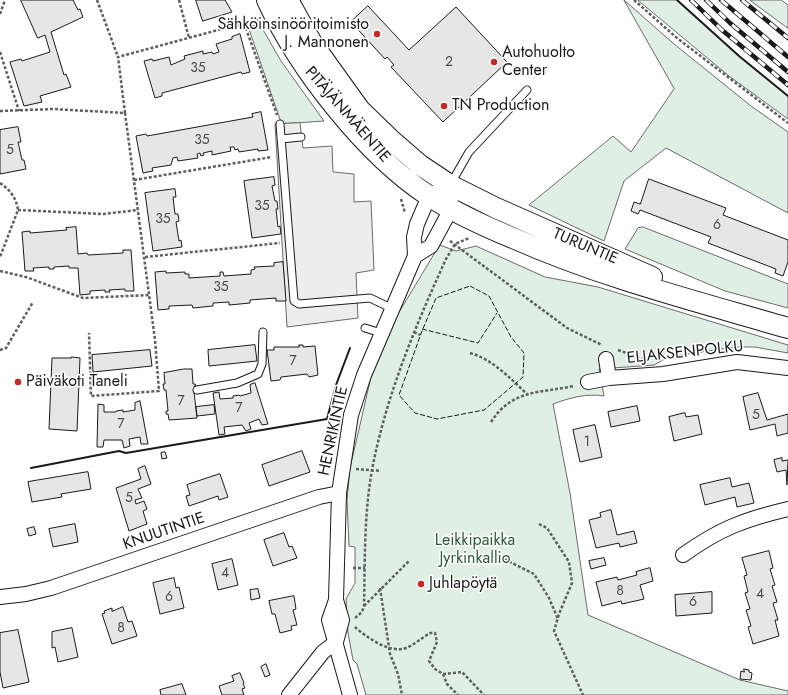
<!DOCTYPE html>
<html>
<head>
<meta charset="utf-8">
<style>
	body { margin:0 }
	canvas { display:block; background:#fff }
</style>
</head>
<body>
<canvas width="788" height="695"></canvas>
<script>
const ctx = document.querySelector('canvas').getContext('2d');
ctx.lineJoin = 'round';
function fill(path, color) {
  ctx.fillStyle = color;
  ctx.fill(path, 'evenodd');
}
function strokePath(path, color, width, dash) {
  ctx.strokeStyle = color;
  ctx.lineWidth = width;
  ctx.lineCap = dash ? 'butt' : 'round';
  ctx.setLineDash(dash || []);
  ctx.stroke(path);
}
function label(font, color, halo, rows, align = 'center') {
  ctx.font = font + ' Jost,sans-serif';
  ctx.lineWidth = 3;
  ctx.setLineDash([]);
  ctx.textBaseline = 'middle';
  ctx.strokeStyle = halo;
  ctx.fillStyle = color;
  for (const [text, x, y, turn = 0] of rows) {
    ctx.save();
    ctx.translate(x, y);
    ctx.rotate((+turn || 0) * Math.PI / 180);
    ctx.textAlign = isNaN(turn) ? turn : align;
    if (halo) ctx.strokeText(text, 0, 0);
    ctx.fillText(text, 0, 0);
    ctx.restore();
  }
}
const green = new Path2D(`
	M624 0 674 44 751 106 788 132V213L666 148 624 181 604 241 529 205 613 136 631 152 674 89Z
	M638 0H677L739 56 788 96V119L729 76Z
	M750 0H781L788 5V28Z
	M248 25 261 26 281 61 324 121 282 124Z
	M643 227 788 284V308L725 291 625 249 638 228Z
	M440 245 456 251 476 246 545 277 598 287 788 345V353L755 347H735L668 357 654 365 599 369 604 396C587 393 569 398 553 404L570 493 588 615 740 680 788 691V695H366L357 664 353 660 348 633 346 599 355 583V547L349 546 347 501 350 468 371 377 398 314Z`);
fill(green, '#e0efe3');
strokePath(green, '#6a6a6a', 1);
const parking = new Path2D(`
	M300 123 303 148 332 146 333 172 354 174V202L371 201 374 270 356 273 358 318 287 327 275 124Z`);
fill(parking, '#ededed');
strokePath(parking, '#6a6a6a', 1);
const building = new Path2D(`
	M21 0H73L78 10 80 9 83 17 51 32 64 75 66 74 71 87 40 96 42 102 24 106 10 62 21 59 22 61 50 52 45 35 38 38Z
	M196 0H225L232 12 203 21Z
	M368 6 409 50 456 7 507 62 443 122 391 67 394 65 387 57 385 59 351 22Z
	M240 34 250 72 242 74 241 72 162 93V96L155 98 144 61 152 59 153 61 169 57 171 65 185 59 184 56 203 51V54L212 52 213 54 219 52 216 44 232 39V37Z
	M261 112 268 150 258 151V149L239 152 238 149 235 150 234 147H230L231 151 212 155V151L203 153 204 155 201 156 200 153 197 154 198 158 178 161 177 157 173 158 171 165 152 168 153 171 143 173 136 136 146 134 147 136 253 117 252 114Z
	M18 127 21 142H18L22 160H24L26 169 0 174V130Z
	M274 177 275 185 272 186 275 201H277L278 209H276L278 227 280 226 281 234 252 238 244 181Z
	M649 179 726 208 723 215 788 240V262L783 276 775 273 776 269 708 243 711 237 640 210 638 214 631 211 634 202 640 204Z
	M175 189 176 197H173L175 214H178L179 221 176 222 179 241 181 240 182 247 153 251 145 193Z
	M76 227 78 254 87 253 88 255 123 253V250H131L134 291H125V289L109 290 110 292H105V290L90 291V294L80 295 78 268H69V266L54 267V269H49V267L33 268 34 271H25L22 232 30 231V233L67 230 66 228Z
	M283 262 286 301H276V298L250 300V303L229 305V302L213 303V306L193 308 192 305 169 306V309L158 310 155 272 166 271V273L185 272V274H189V278L220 276V272H223L224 276 251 274V270L255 269 254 267 274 266V263Z
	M255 345 257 361 209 366 208 350Z
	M299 345H303V347L315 346 318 375 309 377 307 374 281 377 280 380 271 381 267 350H274V347H299Z
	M150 350 152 366 93 372 92 355Z
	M72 357 80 358 77 431 49 429 52 358H71Z
	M184 369H192L193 384H195L196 386H194L196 392H194L197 418 169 420 168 414H166V411H168L166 390H164L163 384H165L164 373Z
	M255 383 268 424 262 425 259 419 249 423 251 429 246 431 242 425 224 427 225 434 219 435 213 393 219 392 220 399 233 398V396L239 395 240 396 251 393 250 385Z
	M758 393 767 420 788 414V433L777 436 775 424 750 430 743 397Z
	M140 401 148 444H141L140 437 129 439 130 446 124 448 122 440H104L103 447H97L98 404 104 405V412H116V411L123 410V412L135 410V403Z
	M214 405 215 414 197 416 196 407Z
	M637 406 640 421 611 427 608 412Z
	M685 413 686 417 698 415 702 434 674 441 669 417Z
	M595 425 602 457 580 462 573 430Z
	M302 451 310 472 269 486 262 465Z
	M165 452 167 458 162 459 161 453Z
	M782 458V461L788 460 787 485 786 470 777 472 774 460Z
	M145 466 151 484 138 489 142 498 135 500 136 504 144 501 147 509 143 511 147 524 129 531 116 488 141 479 138 469Z
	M88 472 91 489 61 494 62 497 32 502 28 482Z
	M220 474 228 497 219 500 218 496 189 506 186 496 190 495 187 485Z
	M730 478 732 487 749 483 754 503 737 507 735 497 705 505 700 485Z
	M611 510 617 535 634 531 637 543 620 547 619 543 596 548 589 520 601 517 600 513Z
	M75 524 78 542 53 547 49 529Z
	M34 527 36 534 29 536 27 529Z
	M284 533 289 547 292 546 297 558 273 566 264 540Z
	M769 551 773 568 770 569 775 585 772 586 777 602 773 603 778 620H775L779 636 753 644 748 627 751 626 746 610 750 609 745 593 748 592 744 576 747 575 742 558Z
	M604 558 606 565 591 569 589 561Z
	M232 559 238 585 218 590 212 564Z
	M650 568 653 581 640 585 644 599 622 604 621 601 602 606 596 582 617 577 618 580 637 575 636 572Z
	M174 578 176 588 179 587 184 608 160 614 153 583Z
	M258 589 260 598 251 600 250 590Z
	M712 592V613L676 616 675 595Z
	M294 596 296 609 293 610 297 625 291 626 292 630 280 633 275 614H272L269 601Z
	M123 607 128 622 132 621 137 636 112 644 102 614 105 613 104 611 112 608V611Z
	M72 628 78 657 58 662 55 647 52 648V632Z
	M18 630 29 682 3 688 0 672V633Z
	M266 664 270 675 265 677 261 667Z
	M744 669 749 670V672L752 673 751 680 740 679 741 671 744 672Z
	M240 673 244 683 243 684 245 688 242 689 244 695H222L219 686 234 681 232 676Z
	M182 684 186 695H161L160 690Z`);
fill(building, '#e6e6e6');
strokePath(building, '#1a1a1a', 1);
const lane = new Path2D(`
	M280 124 294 301 299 304 370 298 391 308
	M281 139 301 137
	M450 185 469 152 527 90
	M365 328 381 333
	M197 390 237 383 258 374 262 364 263 332`);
const street = new Path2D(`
	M606 359 609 378
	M588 382 609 378 663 374 737 362 788 368
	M683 555C719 529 745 519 788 509
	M0 597 26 594 51 588 319 497 339 493
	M336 600 329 620 350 695
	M336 642 342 620 336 600 339 493 351 415 364 375 415 256 414 237 417 224 429 196 450 185 451 209 431 246 415 256
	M289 695 323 652 336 642`);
const secondary = new Path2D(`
	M267 0C299 69 366 155 429 196 455 213 484 226 513 238 601 277 695 301 788 328
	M288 0 312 43 360 110 390 139 420 165 450 185 496 208 652 277`);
strokePath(lane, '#1a1a1a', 9);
strokePath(street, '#1a1a1a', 16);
strokePath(secondary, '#1a1a1a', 22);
strokePath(new Path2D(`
	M97 0 118 57
	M179 0 189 38
	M634 0 677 38 788 123
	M0 14 5 0
	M258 19 244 23 277 115
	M0 52 19 111
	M0 111 53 109 125 113 155 340 159 391 91 396 89 333
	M125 113 118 57 244 23
	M134 180 272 157
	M0 183C10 190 16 197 18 210L0 257
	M401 199 405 213
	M18 210 103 214 138 210
	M450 241 567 328 602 345
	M145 257 280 243
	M0 271 26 277 83 298 150 295
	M414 332 420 335
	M0 350 6 348 33 302
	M618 350 646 360
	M470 353C492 359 510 378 527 394
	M491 422C512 389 541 393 574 386
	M356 469 381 471
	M539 524 547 528 569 562 572 583 559 614 554 631 583 695
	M500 557 534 574 549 598 558 619
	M353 568H365
	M380 588 390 654 398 674 402 695
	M364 606 409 561
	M355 618 362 612 364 606C365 561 364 514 372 470 386 396 415 327 446 259L455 244 469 238
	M355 627C366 637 390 654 406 648 414 645 423 637 430 633H435L437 642 429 661 435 669 443 674 447 684 458 695
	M443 674 462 672 484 695`), '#5f5f5f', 2.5, [3, 2]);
strokePath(lane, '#fff', 7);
strokePath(street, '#fff', 14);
strokePath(secondary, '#fff', 20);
const rail = new Path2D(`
	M691 0 722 30 788 85
	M706 0 730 23 788 72
	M721 0 788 57
	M742 0 788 38`);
strokePath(rail, '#1a1a1a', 4.5);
strokePath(rail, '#fff', 3, [9]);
strokePath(new Path2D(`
	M470 286 489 296 511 337 524 353 523 377 484 410 437 419 415 413 399 395 422 331 436 298Z
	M422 329 478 343 497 313`), '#1a1a1a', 1, [5, 2]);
strokePath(new Path2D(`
	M677 0 739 56 788 96
	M31 468 119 451 126 453 327 419 336 385 350 348`), '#1a1a1a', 2);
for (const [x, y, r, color] of [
	[377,34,4,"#c62828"],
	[494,62,4,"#c62828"],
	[444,106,4,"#c62828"],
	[18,382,4,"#c62828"],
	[421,584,4,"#c62828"]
]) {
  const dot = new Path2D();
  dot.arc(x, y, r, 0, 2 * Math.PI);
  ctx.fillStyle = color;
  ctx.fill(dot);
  strokePath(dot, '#fff', 1.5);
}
label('14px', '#4d4d4d', null, [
	["2",449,63],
	["35",198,69],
	["35",202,141],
	["5",10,151],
	["35",262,207],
	["35",163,220],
	["6",717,226],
	["35",221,288],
	["7",293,362],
	["7",181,402],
	["7",239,409],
	["5",756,416],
	["7",121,425],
	["1",587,443],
	["5",129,499],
	["4",225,574],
	["8",620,592],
	["4",760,595],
	["6",169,598],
	["6",693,603],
	["8",121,629]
]);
label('16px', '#1a1a1a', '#fff', [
	["Sähköinsinööritoimisto",369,25,"right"],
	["J. Mannonen",369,43,"right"],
	["Autohuolto",502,53],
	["Center",502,71],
	["TN Production",452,106],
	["Päiväkoti Taneli",26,382],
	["Juhlapöytä",429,584]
], 'left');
label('16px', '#1a1a1a', '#fff', [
	["PITÄJÄNMÄENTIE",347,115,49],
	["TURUNTIE",585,247,23],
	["ELJAKSENPOLKU",685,353,-6],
	["HENRIKINTIE",334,431,-78],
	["KNUUTINTIE",164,532,-19]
]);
label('16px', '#2b5a34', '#fff', [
	["Leikkipaikka",475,541],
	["Jyrkinkallio",475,559]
]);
</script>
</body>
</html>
